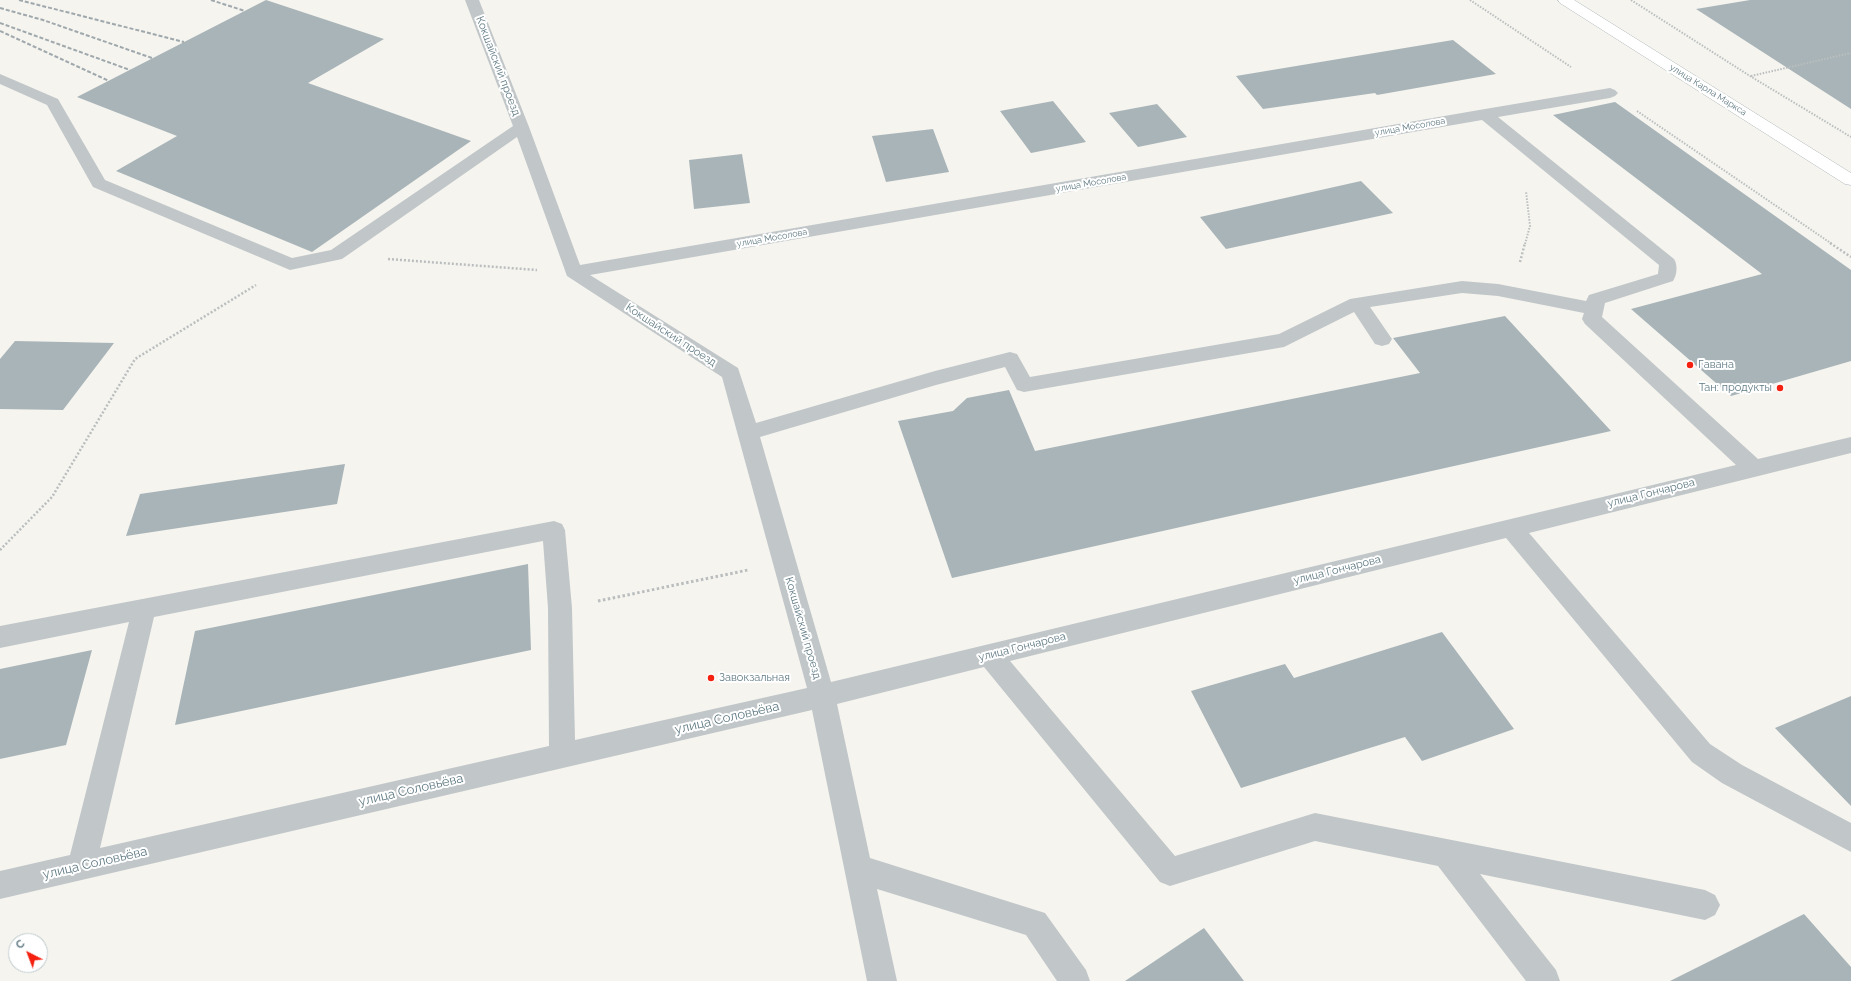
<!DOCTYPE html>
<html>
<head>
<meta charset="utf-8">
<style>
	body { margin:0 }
	#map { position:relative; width:1851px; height:981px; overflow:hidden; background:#f5f4ef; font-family:Raleway,sans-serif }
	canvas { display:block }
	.north { position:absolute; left:8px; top:933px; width:40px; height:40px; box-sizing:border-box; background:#fff; border:1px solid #bfcace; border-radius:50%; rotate:318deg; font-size:11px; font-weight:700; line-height:16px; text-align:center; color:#607a84 }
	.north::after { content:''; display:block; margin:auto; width:14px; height:18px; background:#f42010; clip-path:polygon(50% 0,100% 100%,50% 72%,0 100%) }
</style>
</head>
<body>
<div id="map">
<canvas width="1851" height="981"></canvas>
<div class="north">С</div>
</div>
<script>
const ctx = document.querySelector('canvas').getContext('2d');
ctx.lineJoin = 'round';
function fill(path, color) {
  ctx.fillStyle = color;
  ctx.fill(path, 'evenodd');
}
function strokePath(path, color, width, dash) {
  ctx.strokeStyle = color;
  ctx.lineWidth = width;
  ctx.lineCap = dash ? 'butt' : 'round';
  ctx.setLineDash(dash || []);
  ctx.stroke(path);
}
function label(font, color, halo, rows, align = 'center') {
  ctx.font = font + ' Raleway,sans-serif';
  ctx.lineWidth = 4;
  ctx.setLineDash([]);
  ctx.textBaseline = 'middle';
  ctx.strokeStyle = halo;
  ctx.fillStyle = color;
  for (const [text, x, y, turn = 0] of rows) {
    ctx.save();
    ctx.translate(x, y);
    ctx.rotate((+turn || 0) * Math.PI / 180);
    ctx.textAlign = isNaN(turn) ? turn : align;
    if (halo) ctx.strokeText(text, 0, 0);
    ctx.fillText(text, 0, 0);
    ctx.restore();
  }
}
fill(new Path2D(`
	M266 0 384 39 308 83 471 141 312 252 116 171 177 136 77 97Z
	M1750 0H1851V109L1696 9Z
	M1453 40 1496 74 1377 95 1375 93 1263 109 1236 76Z
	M1053 101 1086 142 1031 153 1000 111Z
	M1615 102 1851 270V361L1731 396 1631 309 1762 274 1553 115Z
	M1157 104 1187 137 1138 147 1109 113Z
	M933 129 949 172 886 182 872 136Z
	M742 154 750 203 694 209 689 160Z
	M1361 181 1393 213 1226 249 1200 217Z
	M1505 316 1611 431 952 578 898 421 953 411 967 398 1009 390 1035 451 1420 373 1393 338Z
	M15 341 114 343 63 410 0 409V359Z
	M345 464 337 504 126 536 140 494Z
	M528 564 531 650 175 725 195 631Z
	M1442 632 1514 729 1422 761 1405 737 1241 788 1191 691 1285 664 1294 678Z
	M92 650 66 745 0 759V669Z
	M1851 696V806L1775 728Z
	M1804 914 1851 967V981H1670Z
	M1204 928 1244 981H1125Z`), '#a9b4b8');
const major = new Path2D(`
	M1558 0H1574L1851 173V185L1845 184 1560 3Z`);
strokePath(major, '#b1b8bb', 1);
strokePath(new Path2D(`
	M1470 0 1571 67
	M1631 0 1750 76 1851 137
	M1751 76 1851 53
	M1637 111 1832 244
	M1525 244 1530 226 1526 191`), '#babebf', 2, [1.5, 1.5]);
strokePath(new Path2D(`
	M1830 243 1851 257
	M388 259 537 270
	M1520 262 1525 243
	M0 550 52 497 135 359 256 285`), '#babebf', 2.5, [2, 2]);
strokePath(new Path2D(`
	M598 601 748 570`), '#babebf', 3, [2.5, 2.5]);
fill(new Path2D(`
	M465 0H479L529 127 580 265 1485 109 1610 88 1615 90 1618 93 1615 96 1610 98 1498 117 1674 259C1678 265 1677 275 1673 281L1605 303 1602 317 1758 459 1851 437V453L1529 533 1710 744 1742 765 1851 823V852L1722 783 1692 762 1506 538 1010 661 1175 856 1315 813 1705 890 1715 895 1720 905 1715 915 1705 920 1480 874 1556 970 1560 981H1526L1438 866 1315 841 1170 886 1160 882 984 667 837 704 870 858 1045 913 1086 970 1090 981H1057L1026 935 877 889 897 981H867L812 710 0 899V871L70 855 129 622 0 648V626L554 521 562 524 565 530 572 608 575 740 807 688 722 377 567 276 517 137 342 259 290 270 93 187 47 105 0 84V74L58 99 105 180 292 258 331 250 513 126ZM1482 120 1659 265 1658 274 1589 295 1586 301 1498 284 1462 281 1350 299 1279 334 1030 377 1017 354 1010 352 935 371 756 423 738 368 590 275ZM1462 293 1498 296 1584 313 1582 319 1585 324 1736 465 831 682 760 437 936 385 1005 367 1017 390 1024 392 1284 347 1354 312 1375 344 1382 346 1389 344 1392 339 1370 307ZM543 541 548 608 549 746 100 848 154 617Z`), '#c1c6c9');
fill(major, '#fff');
strokePath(new Path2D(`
	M19 0 184 42
	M211 0 245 11
	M0 8 43 20 152 58
	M0 23 130 70
	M0 31 109 81`), '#9fa8ac', 2, [4, 2]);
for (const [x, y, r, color] of [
	[1690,365,4,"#f42010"],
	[1780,388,4,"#f42010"],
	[711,678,4,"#f42010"]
]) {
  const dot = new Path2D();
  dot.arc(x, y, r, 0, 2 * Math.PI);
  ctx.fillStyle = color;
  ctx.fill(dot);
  strokePath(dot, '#fff', 1.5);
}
label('9px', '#607a84', '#fff', [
	["улица Карла Маркса",1708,90,32],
	["улица Мосолова",1410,127,-10],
	["улица Мосолова",1091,183,-10],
	["улица Мосолова",772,238,-10]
]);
label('11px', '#607a84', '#fff', [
	["Кокшайский проезд",498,66,69],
	["Кокшайский проезд",671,335,33],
	["улица Гончарова",1651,493,-14],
	["улица Гончарова",1337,570,-14],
	["Кокшайский проезд",803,628,74],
	["улица Гончарова",1022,647,-14]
]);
label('11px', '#607a84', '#fff', [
	["Гавана",1698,365],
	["Тан: продукты",1772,388,"right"],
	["Завокзальная",719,678]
], 'left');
label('13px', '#607a84', '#fff', [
	["улица Соловьёва",727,718,-13],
	["улица Соловьёва",411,790,-13],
	["улица Соловьёва",95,863,-13]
]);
</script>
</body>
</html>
